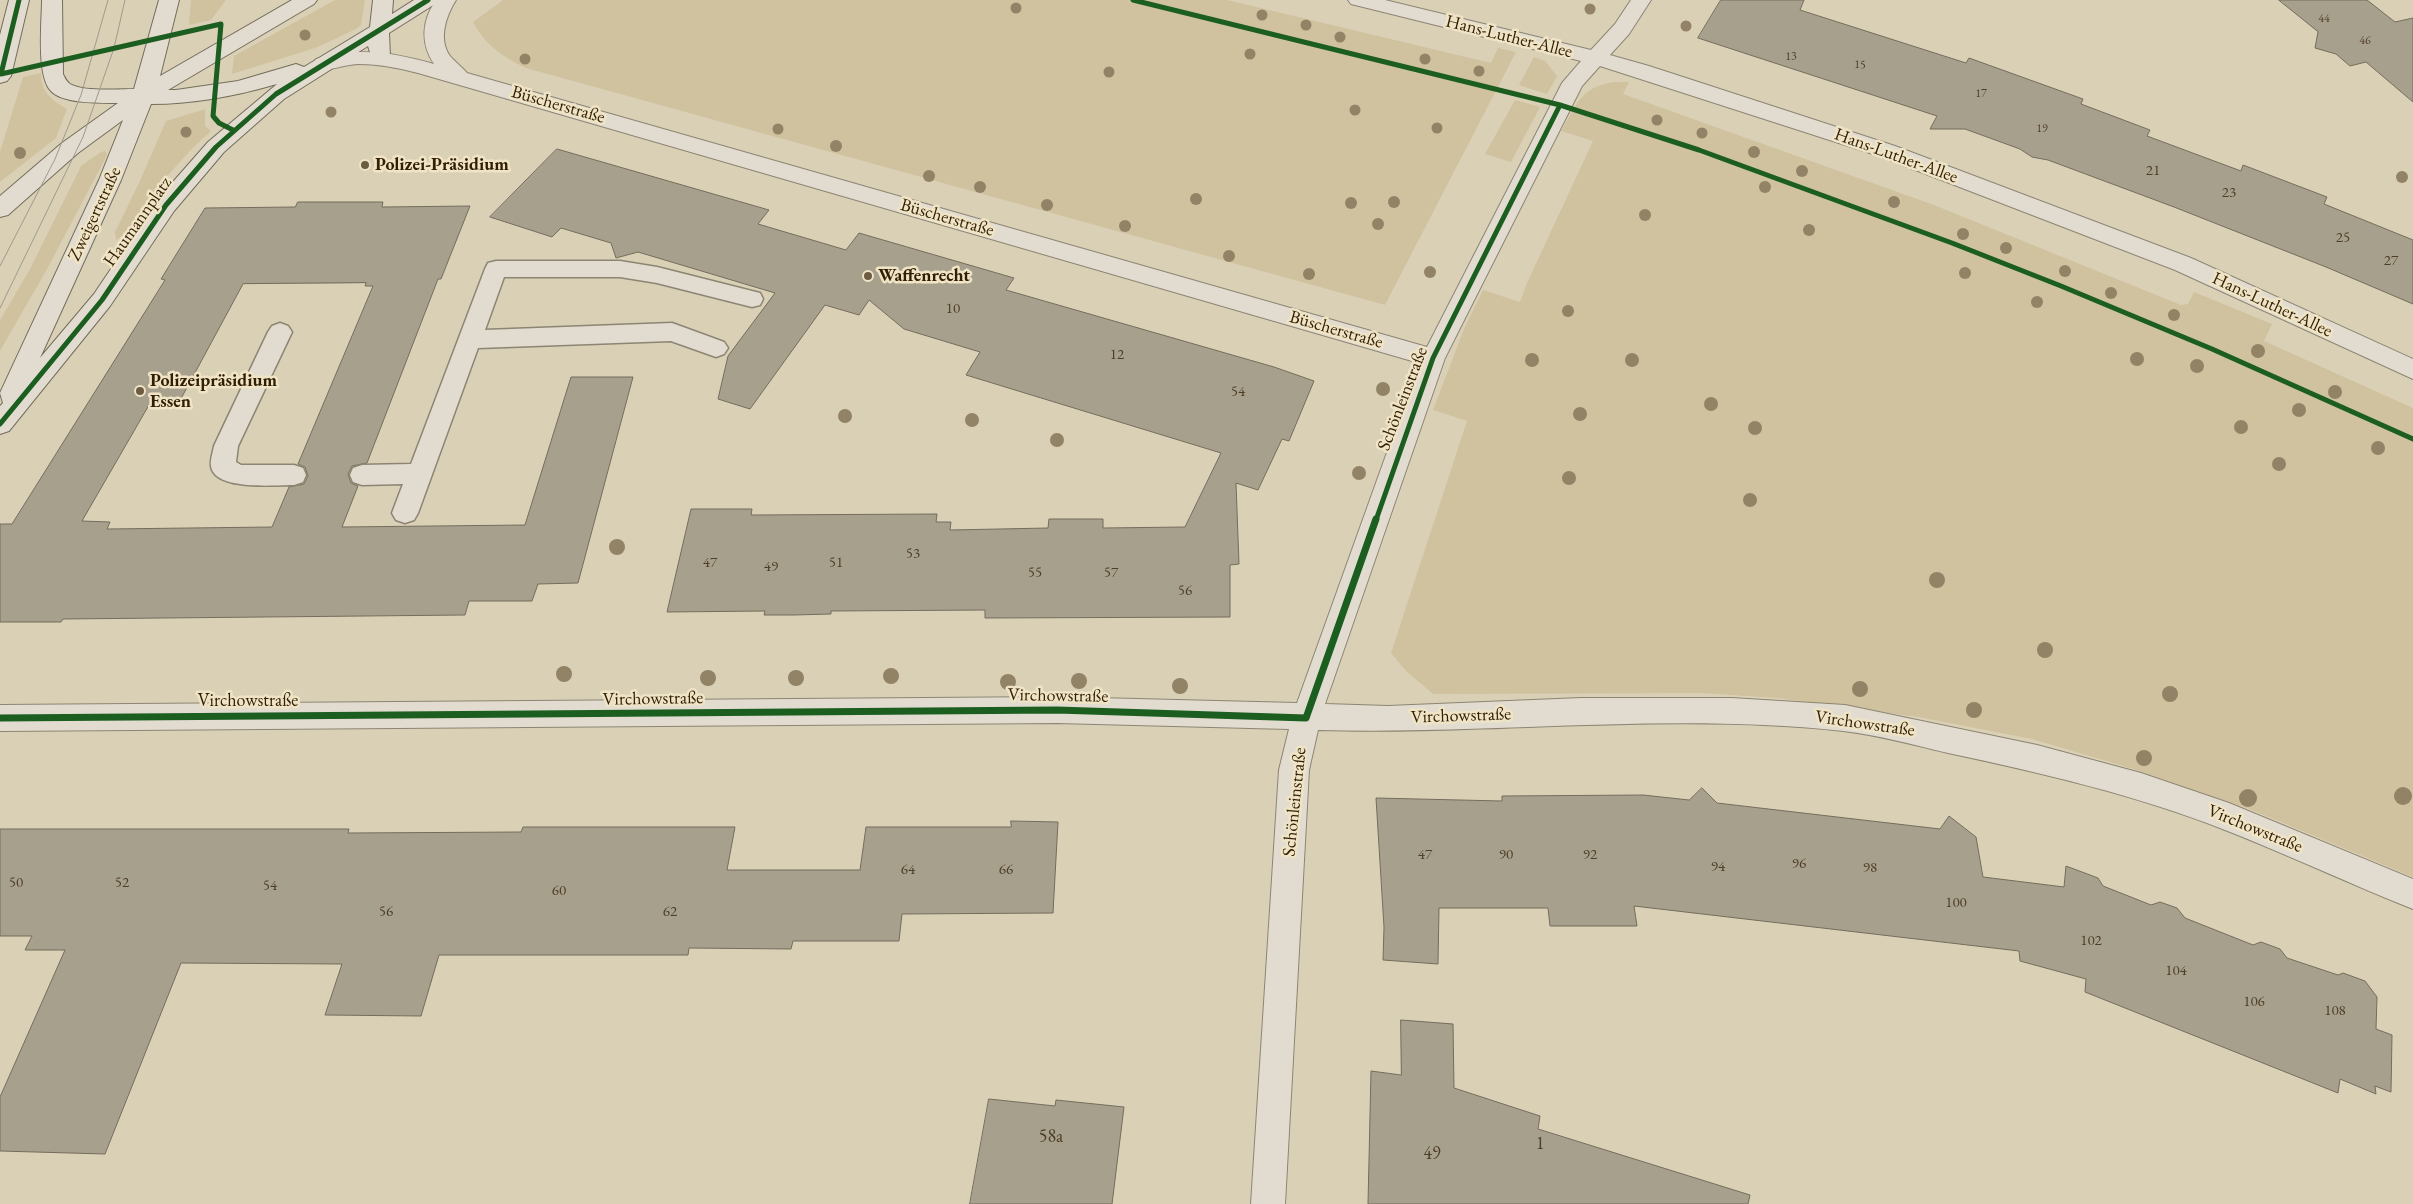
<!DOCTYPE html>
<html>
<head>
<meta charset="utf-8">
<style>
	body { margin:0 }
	canvas { display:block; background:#d9d0b6 }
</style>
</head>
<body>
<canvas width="2413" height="1204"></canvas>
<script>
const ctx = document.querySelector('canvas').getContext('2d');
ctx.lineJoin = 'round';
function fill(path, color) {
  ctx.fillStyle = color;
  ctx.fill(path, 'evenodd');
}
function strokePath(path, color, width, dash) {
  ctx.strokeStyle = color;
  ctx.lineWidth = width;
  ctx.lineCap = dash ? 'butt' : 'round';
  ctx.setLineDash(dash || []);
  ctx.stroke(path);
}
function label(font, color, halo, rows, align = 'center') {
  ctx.font = font + ' "EB Garamond",serif';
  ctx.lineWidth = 5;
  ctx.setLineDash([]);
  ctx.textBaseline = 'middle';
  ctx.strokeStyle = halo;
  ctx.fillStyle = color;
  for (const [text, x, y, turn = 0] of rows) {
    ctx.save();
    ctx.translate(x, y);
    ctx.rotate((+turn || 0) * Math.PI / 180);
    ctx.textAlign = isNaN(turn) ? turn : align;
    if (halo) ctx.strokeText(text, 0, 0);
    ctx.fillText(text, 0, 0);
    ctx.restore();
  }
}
fill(new Path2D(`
	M191 0H226L211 20 189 25Z
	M335 0H365L361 25 356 29 318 47 232 74 234 56Z
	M503 0H1227L1491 63 1498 48 1516 52 1385 305 526 68C503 57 485 45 473 22Z
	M1534 57 1545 61 1557 76 1547 94 1519 85Z
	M41 73C41 93 52 100 67 109L56 138 0 182V152L23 77Z
	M1615 82H1629L1623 94 1934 205 2181 305 2188 304 2194 292 2272 324 2264 341 2413 408V877L2252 810 2130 768 2032 739 1918 717 1777 698 1701 693 1433 694 1406 671 1391 653 1467 421 1433 410 1464 329 1483 290 1520 302 1527 283 1593 141 1561 131C1578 103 1580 87 1615 82Z
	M1515 100 1540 107 1511 162 1485 154Z
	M205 109V126L211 131C187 152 167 176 147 201 137 214 131 232 116 240L115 232 140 181 166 121Z
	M105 151 107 154 104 161 46 271 0 351V320L29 271 81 166 101 152Z`), '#d0c29f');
const building = new Path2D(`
	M1721 0H1804L1800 10 1966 63 1969 58 2083 99 2081 104 2150 130 2147 136 2241 171 2243 165 2327 197 2324 204 2413 240V304L2326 267 2174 207 2048 160 2032 157 2020 149 1965 129H1930L1937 116 1698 38Z
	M2279 0H2367L2395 22 2413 18V102L2366 62 2350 66 2336 54 2315 48 2318 32Z
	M557 149 769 210 758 224 846 250 859 233 1014 278 1006 290 1274 367 1314 381 1289 441 1282 439 1258 490 1236 483 1239 564 1230 565V617L985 618V610L831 611V614L794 615H764L765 611 667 612 691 509H752L751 515 937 514 936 522H951L950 530 1048 528 1049 519H1103V528L1185 527 1221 453 966 375 980 352 904 329 869 300 859 315 825 305 750 409 718 399 728 356 775 293 638 252 616 258 611 243 561 228 552 237 490 217Z
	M298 202H383L382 207 470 206 441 279H438L367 463 352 466 348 474 351 483 358 486 342 527 525 525 571 377H633L578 583 538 584 532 601H469L465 615 63 619 61 622H0V524H12L165 280 161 279 205 208 295 207ZM366 283 365 286H373L298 464 305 467 308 476 304 484 289 487 272 527 107 529 110 522 82 521 149 405 177 406 243 284Z
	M1702 788 1717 803 1940 829 1949 816 1976 837 1983 877 2064 887 2066 866 2098 878 2103 886 2151 905 2160 902 2177 908 2185 918 2253 945 2261 942 2280 949 2287 958 2338 975 2343 973 2365 981 2377 997 2376 1029 2392 1035 2391 1092 2375 1086 2376 1094 2340 1079 2338 1093 2085 992 2086 979 2020 961 2019 951 1634 906 1637 926H1550L1548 908H1439L1438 964 1383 960 1384 927 1376 798 1502 801V796L1643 795 1689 800Z
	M1011 821 1058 822 1053 913 902 914 899 941H793L791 949 689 948 688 955H439L421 1016 325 1015 342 964 181 963 105 1154 0 1151V1097L65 950H25L32 936H0V829H349L348 833 521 832 523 827H735L727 870H860L866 827H1011Z
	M1401 1020 1453 1024 1454 1088 1540 1116 1538 1129 1750 1195 1748 1204H1368L1371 1071 1401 1075Z
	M989 1099 1055 1106 1056 1100 1124 1107 1112 1204H970Z`);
fill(building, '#a7a08d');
strokePath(building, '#756d5c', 1);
const service = new Path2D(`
	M496 261H620L657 267 752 291 760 293 763 299 760 305 752 307 657 283 620 277H504L485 330 672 323 724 342 728 348 724 354 716 357 671 341 478 348 418 513 414 520 405 523 396 520 392 513 403 484 362 485 353 482 350 475 353 468 362 465 411 464 485 269 488 263Z
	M280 323 288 326 292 332 238 446 236 462 241 465H294L303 468 306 475 303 482 294 485C276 485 214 491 211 466 210 460 213 452 214 446L268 332 272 326Z`);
const minor = new Path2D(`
	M436 0H456C446 16 438 39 450 56 455 62 462 67 467 73L1427 347 1562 83 1581 61 1351 4 1348 0H1385L1591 50 1615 24 1631 0H1651L1629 34 1610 55 1649 66 1895 146 2191 258 2413 359V379L2175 270 1879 156 1600 66 1582 86 1445 358 1325 704 1388 706 1581 698H1732L1845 705 2037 745 2141 773 2229 803 2413 879V909C2350 884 2289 855 2225 830 2136 795 2042 773 1948 753 1914 745 1878 735 1843 731 1668 712 1493 735 1318 730L1309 770 1285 1204H1251L1279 770 1289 729 1057 723 0 731V705L1057 697 1297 703 1419 363 418 73C399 68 379 64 359 64 345 64 329 72 316 69L313 64 316 59C360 47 390 52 434 64 420 43 422 20 436 0Z`);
const secondary = new Path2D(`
	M9 0H29L11 76 7 81 0 83V35Z
	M42 0H62L63 74C65 78 66 81 70 84 83 92 119 89 134 89L159 0H179L160 76 292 0H317L314 4 168 90H176L238 81 296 64 304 67 370 27 373 0H393L392 14 414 0H438L435 4 389 33 390 57 387 62 380 64 373 62 368 46 284 99 224 152 174 211 110 306 9 431 0 434V406L3 403 0 393 99 180 123 120 78 153 8 215 0 217V196L62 143 118 103C101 103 63 104 51 91 36 76 42 21 42 0ZM277 84 208 142 158 199 94 294 40 358 121 180 151 104C194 104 236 96 277 84Z`);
strokePath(service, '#8d8573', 3);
strokePath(minor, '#8d8573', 2);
strokePath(secondary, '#756d5c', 2);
fill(service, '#e1dccf');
fill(minor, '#e1dccf');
fill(secondary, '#e1dccf');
strokePath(new Path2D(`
	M0 266 55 159 81 95 108 0
	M0 308 83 137 114 48 125 0`), '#9f9a8d', 1);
strokePath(new Path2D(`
	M19 0 1 74 221 24 213 116 219 123 233 130
	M1133 0 1560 105 1699 150 1952 243 2061 286 2212 349 2413 439
	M0 424 102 300 166 205 216 147 276 94 428 0
	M1376 520 1433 358 1560 105`), '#1b5e20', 5);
strokePath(new Path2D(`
	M0 718 1057 710 1306 718 1376 519`), '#1b5e20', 7);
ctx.fillStyle = '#928366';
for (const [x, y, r] of [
	[1016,8,5.5],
	[1590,9,5.5],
	[1262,15,5.5],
	[1306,25,5.5],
	[1686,26,5.5],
	[305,35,5.5],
	[1340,37,5.5],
	[1250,54,5.5],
	[525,59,5.5],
	[1425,59,5.5],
	[1479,71,5.5],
	[1109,72,5.5],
	[1355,110,5.5],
	[331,112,5.5],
	[1657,120,5.5],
	[1437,128,5.5],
	[778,129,5.5],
	[186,132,5.5],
	[1702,133,5.5],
	[836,146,6],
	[1754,152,6],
	[20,153,6],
	[1802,171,6],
	[929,176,6],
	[2402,177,6],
	[980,187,6],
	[1765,187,6],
	[1196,199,6],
	[1394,202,6],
	[1894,202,6],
	[1351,203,6],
	[1047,205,6],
	[1645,215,6],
	[1378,224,6],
	[1125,226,6],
	[1809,230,6],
	[1963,234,6],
	[2006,248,6],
	[1229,256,6],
	[2065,271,6],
	[1430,272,6],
	[1965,273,6],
	[1309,274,6],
	[2111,293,6],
	[2037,302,6],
	[1568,311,6],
	[2174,315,6],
	[2258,351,7],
	[2137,359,7],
	[1532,360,7],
	[1632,360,7],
	[2197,366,7],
	[1383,389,7],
	[2335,392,7],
	[1711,404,7],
	[2299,410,7],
	[1580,414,7],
	[845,416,7],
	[972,420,7],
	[2241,427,7],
	[1755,428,7],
	[1057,440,7],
	[2378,448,7],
	[2279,464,7],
	[1359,473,7],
	[1569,478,7],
	[1750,500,7],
	[617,547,8],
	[1937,580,8],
	[2045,650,8],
	[564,674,8],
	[891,676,8],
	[708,678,8],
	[796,678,8],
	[1079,681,8],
	[1008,682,8],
	[1180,686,8],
	[1860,689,8],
	[2170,694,8],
	[1974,710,8],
	[2144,758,8],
	[2403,796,9],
	[2248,798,9]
]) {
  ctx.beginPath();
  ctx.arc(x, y, r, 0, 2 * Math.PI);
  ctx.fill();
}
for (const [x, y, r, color] of [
	[365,165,5,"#6c5c42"],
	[868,276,5,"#6c5c42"],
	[140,391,5,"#6c5c42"]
]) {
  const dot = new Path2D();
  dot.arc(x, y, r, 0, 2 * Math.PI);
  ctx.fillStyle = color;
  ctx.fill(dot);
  strokePath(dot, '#efe4c6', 2);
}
label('12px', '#4f3e26', null, [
	["44",2324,19],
	["46",2365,41],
	["13",1791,57],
	["15",1860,65],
	["17",1981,94],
	["19",2042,129]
]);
label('15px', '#4f3e26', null, [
	["21",2153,171],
	["23",2229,193],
	["25",2343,238],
	["27",2391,261],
	["10",953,309],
	["12",1117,355],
	["54",1238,392],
	["53",913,554],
	["47",710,563],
	["51",836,563],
	["49",771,567],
	["55",1035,573],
	["57",1111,573],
	["56",1185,591],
	["47",1425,855],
	["90",1506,855],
	["92",1590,855],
	["96",1799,864],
	["94",1718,867],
	["98",1870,868],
	["64",908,870],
	["66",1006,870],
	["50",16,883],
	["52",122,883],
	["54",270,886],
	["60",559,891],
	["100",1956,903],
	["56",386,912],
	["62",670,912],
	["102",2091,941],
	["104",2176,971],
	["106",2254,1002],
	["108",2335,1011]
]);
label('18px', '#321e03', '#efe4c6', [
	["Hans-Luther-Allee",1509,37,14],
	["Büscherstraße",558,105,16],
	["Hans-Luther-Allee",1896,156,20],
	["Zweigertstraße",95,214,-65],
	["Büscherstraße",947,218,16],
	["Haumannplatz",138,222,-55],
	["Hans-Luther-Allee",2272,305,25],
	["Büscherstraße",1336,330,16],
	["Schönleinstraße",1403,399,-69],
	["Virchowstraße",1058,696,1],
	["Virchowstraße",653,699,-1],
	["Virchowstraße",248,701],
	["Virchowstraße",1461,716,-2],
	["Virchowstraße",1865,724,8],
	["Schönleinstraße",1295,802,-84],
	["Virchowstraße",2255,829,22]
]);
label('bold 18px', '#321e03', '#efe4c6', [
	["Polizei-Präsidium",375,165],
	["Waffenrecht",878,276],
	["Polizeipräsidium",150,381],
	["Essen",150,402]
], 'left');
label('18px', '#4f3e26', null, [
	["58a",1051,1137],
	["1",1540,1144],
	["49",1432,1154]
]);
</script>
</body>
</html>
